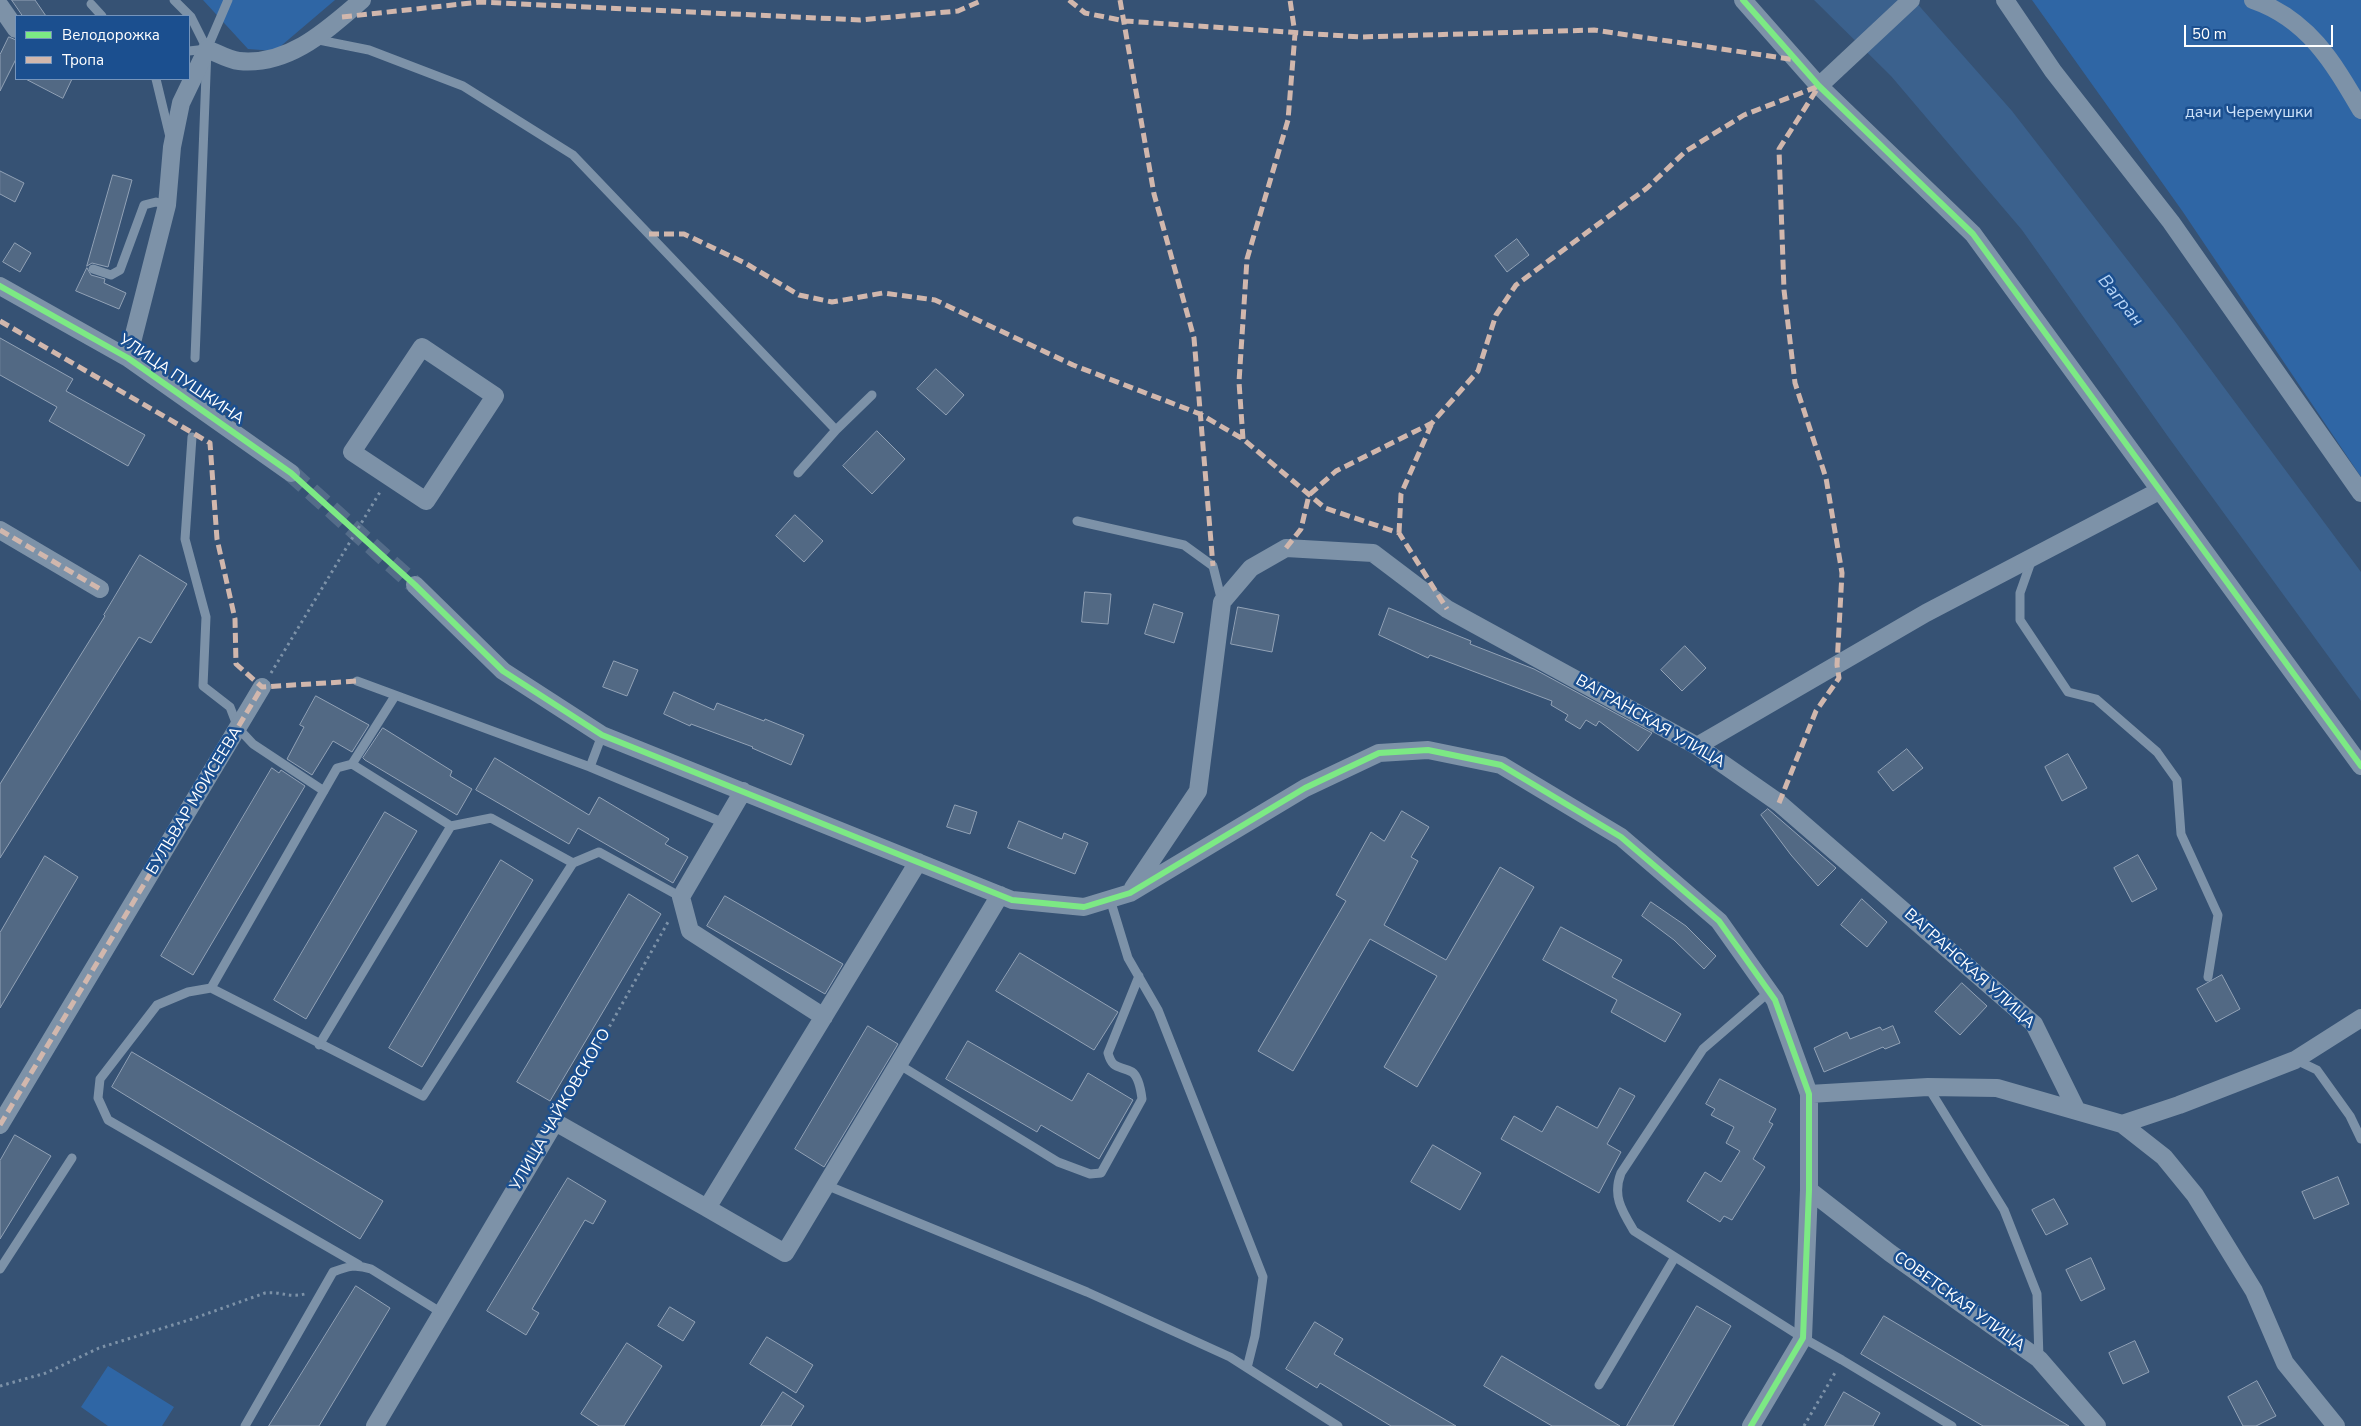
<!DOCTYPE html>
<html>
<head>
<meta charset="utf-8">
<style>
	body { margin:0 }
	#map { position:relative; width:2361px; height:1426px; overflow:hidden; background:#365274; font-family:"Nunito Sans",sans-serif }
	canvas { display:block }
	.legend { position:absolute; left:15px; top:15px; width:175px; height:65px; box-sizing:border-box; background:#1b4f8f; border:1px solid #7695bc; margin:0; padding:6px 9px; list-style:none; font-size:15px; color:#fff }
	.legend li { display:flex; align-items:center; gap:10px; height:25px }
	.legend b { width:25px; border:1px solid #7695bc }
	.scale { position:absolute; left:2184px; top:25px; width:149px; height:22px; box-sizing:border-box; border:2px solid #fff; border-top:0; padding-left:6px; font-size:15px; line-height:18px; white-space:nowrap; color:#fff; -webkit-text-stroke:4px #1b4f8f; paint-order:stroke }
</style>
</head>
<body>
<div id="map">
<canvas width="2361" height="1426"></canvas>
<ul class="legend">
<li><b style="height:6px;background:#7ce984"></b>Велодорожка</li>
<li><b style="height:6px;background:#d1b7ad"></b>Тропа</li>
</ul>
<div class="scale">50 m</div>
</div>
<script>
const ctx = document.querySelector('canvas').getContext('2d');
ctx.lineJoin = 'round';
function fill(path, color) {
  ctx.fillStyle = color;
  ctx.fill(path, 'evenodd');
}
function strokePath(path, color, width, dash) {
  ctx.strokeStyle = color;
  ctx.lineWidth = width;
  ctx.lineCap = dash ? 'butt' : 'round';
  ctx.setLineDash(dash || []);
  ctx.stroke(path);
}
function label(font, color, halo, rows, align = 'center') {
  ctx.font = font + ' "Nunito Sans",sans-serif';
  ctx.lineWidth = 5;
  ctx.setLineDash([]);
  ctx.textBaseline = 'middle';
  ctx.strokeStyle = halo;
  ctx.fillStyle = color;
  for (const [text, x, y, turn = 0] of rows) {
    ctx.save();
    ctx.translate(x, y);
    ctx.rotate((+turn || 0) * Math.PI / 180);
    ctx.textAlign = isNaN(turn) ? turn : align;
    if (halo) ctx.strokeText(text, 0, 0);
    ctx.fillText(text, 0, 0);
    ctx.restore();
  }
}
fill(new Path2D(`
	M203 0H335L275 51 248 49Z
	M2032 0H2361V477L2183 212Z
	M108 1366 174 1407 162 1426H108L81 1407Z`), '#2f66a5');
fill(new Path2D(`
	M1814 0H1914L2012 111 2174 320 2361 572V701L2169 438 2022 230 1891 76Z`), '#3b618d');
const building = new Path2D(`
	M12 0H35L46 16H23Z
	M9 37 16 40V59L0 91V55Z
	M26 79H72L63 98Z
	M0 171 24 183 15 202 0 194Z
	M113 175 132 180 108 267 92 263 87 266Z
	M1517 239 1529 255 1507 272 1495 256Z
	M15 243 31 253 20 272 3 262Z
	M87 268 91 275 105 279 104 283 126 293 119 309 76 291Z
	M0 338 73 379 66 391 145 435 128 466 49 421 57 407 0 375Z
	M936 369 964 395 946 415 917 389Z
	M877 431 905 459 872 494 843 466Z
	M795 515 823 541 804 562 776 536Z
	M140 555 187 584 151 643 139 637 0 858V784L105 616 104 615Z
	M1085 592 1111 594 1108 624 1082 622Z
	M1154 604 1183 613 1174 643 1145 634Z
	M1238 607 1279 615 1272 652 1231 644Z
	M1389 608 1471 641 1470 644 1534 669 1652 733 1638 751 1599 721 1596 726 1586 720 1580 729 1565 720 1568 715 1551 705 1552 701 1430 655 1428 658 1379 635Z
	M1685 646 1706 668 1682 691 1661 670Z
	M614 661 638 670 627 696 603 687Z
	M674 692 714 710 717 703 764 721 765 719 804 735 791 765 752 748 753 747 691 724 690 726 664 714Z
	M316 696 369 725 352 752 333 741 312 775 287 759 304 727 300 725Z
	M383 728 452 771 450 776 472 789 457 815 365 760 363 758Z
	M1907 749 1923 768 1893 791 1878 772Z
	M2068 754 2087 788 2062 801 2045 767Z
	M495 758 589 815 599 797 669 839 665 844 688 857 673 883 578 828 569 844 476 790Z
	M272 768 279 773 281 770 305 786 193 975 161 956Z
	M955 805 977 812 970 834 947 827Z
	M1768 809 1836 868 1818 886 1791 855 1761 815Z
	M1402 811 1429 827 1411 857 1418 861 1384 925 1446 960 1500 867 1534 887 1417 1087 1384 1067 1437 976 1370 939 1293 1071 1258 1051 1346 901 1336 895 1371 832 1384 841Z
	M385 812 417 831 306 1019 274 1000Z
	M1019 821 1062 839 1064 833 1088 843 1075 874 1008 848Z
	M2138 855 2157 889 2132 902 2114 868Z
	M45 856 78 877 0 1008V933Z
	M501 860 533 880 422 1067 389 1048Z
	M629 894 661 914 550 1101 517 1082Z
	M725 896 843 964 825 994 707 926Z
	M1862 899 1887 922 1867 947 1841 925Z
	M1651 902 1686 926 1716 956 1704 969 1674 940 1642 916Z
	M1561 927 1622 960 1612 977 1681 1014 1665 1042 1611 1012 1617 1000 1543 960Z
	M1020 953 1118 1012 1094 1050 996 991Z
	M2222 975 2240 1009 2216 1022 2197 989Z
	M1962 983 1987 1006 1960 1035 1935 1012Z
	M868 1026 898 1044 824 1167 795 1149Z
	M1893 1026 1900 1043 1885 1049 1883 1047 1824 1072 1814 1048 1847 1032 1850 1039 1880 1027 1882 1030Z
	M968 1041 1072 1101 1088 1073 1133 1100 1099 1159 1041 1125 1037 1132 946 1079Z
	M132 1052 383 1201 360 1239 112 1087Z
	M1720 1079 1776 1109 1769 1122 1773 1124 1753 1159 1765 1167 1732 1220 1724 1216 1720 1222 1687 1201 1705 1172 1721 1182 1740 1151 1726 1143 1734 1127 1711 1115 1715 1109 1706 1104Z
	M1620 1088 1635 1096 1607 1144 1621 1152 1599 1193 1501 1139 1514 1116 1542 1132 1557 1106 1597 1128Z
	M15 1135 51 1156 0 1239V1161Z
	M1433 1145 1481 1173 1460 1210 1411 1182Z
	M2338 1177 2349 1204 2314 1219 2302 1192Z
	M568 1178 606 1201 593 1224 585 1220 532 1309 539 1313 526 1335 487 1311Z
	M2054 1199 2068 1224 2046 1235 2032 1210Z
	M2091 1258 2105 1289 2081 1301 2066 1270Z
	M356 1286 390 1308 319 1426H269Z
	M1697 1306 1731 1326 1673 1426H1627Z
	M670 1307 695 1322 683 1341 658 1326Z
	M1884 1316 2069 1426H1983L1861 1354Z
	M1315 1322 1343 1339 1334 1354 1456 1426H1391L1320 1383 1317 1388 1286 1369Z
	M767 1337 813 1365 796 1393 750 1364Z
	M2135 1341 2149 1372 2123 1384 2109 1353Z
	M627 1343 662 1366 624 1426H599L581 1414Z
	M1502 1356 1620 1426H1552L1484 1386Z
	M2257 1381 2276 1416 2256 1426H2243L2228 1397Z
	M783 1392 804 1406 791 1426H761Z
	M1844 1392 1880 1413 1873 1426H1825Z`);
fill(building, '#526984');
strokePath(building, '#92a2b6', 1);
strokePath(new Path2D(`
	M291 473 415 585`), '#546c89', 18, [18, 9]);
strokePath(new Path2D(`
	M271 673 380 492
	M565 1106 668 922
	M0 1386 46 1373 99 1348 192 1319 265 1293C281 1291 287 1298 305 1294
	M1804 1426 1836 1371`), '#7d92a8', 3, [2.5, 4]);
strokePath(new Path2D(`
	M174 0 191 17 207 49
	M91 4 102 16
	M314 39 369 50 463 86 573 155 836 430
	M189 51 207 49
	M156 79 170 137
	M93 269 111 275 120 270 144 205 156 202 167 205
	M195 358 207 49 228 0
	M192 437 185 539 206 617 203 686 230 707 238 728 253 744 324 791
	M798 473 836 430 872 395
	M1077 521 1184 545 1213 566 1222 602
	M2032 559 2020 593V620L2068 692 2096 699 2157 752 2177 780 2181 834 2218 915 2208 977
	M357 681 590 767 724 823
	M352 764 451 826 491 818 573 863 599 852 681 897
	M590 767 602 735
	M1110 899 1128 958 1158 1010 1263 1277 1255 1336 1247 1368
	M211 988 337 768 352 764 395 696
	M1769 992 1703 1049 1621 1173C1612 1196 1622 1211 1634 1231L1803 1338 1842 1360 1952 1426
	M319 1045 451 826
	M2296 1060 2317 1070 2350 1116 2361 1139
	M898 1064 1058 1162 1090 1174 1101 1173 1142 1099C1141 1091 1139 1077 1132 1072 1120 1065 1113 1071 1108 1053L1139 976
	M1928 1087 2004 1210 2037 1294 2039 1359
	M826 1185 1087 1292 1230 1357 1338 1426
	M359 1265 108 1120 98 1098 100 1079 157 1005 188 992 211 988 423 1096 573 863
	M0 1269 72 1158
	M1599 1385 1675 1257
	M245 1426 333 1272C348 1266 356 1264 371 1269L442 1313`), '#7d92a8', 9);
strokePath(new Path2D(`
	M1743 0 1819 86 1973 234 2361 766
	M2005 0 2053 71 2171 222 2361 493
	M2253 0C2308 19 2333 62 2361 110
	M0 6 16 29
	M1819 86 1911 0
	M0 286 128 358 291 473
	M422 347 495 396 426 501 352 452Z
	M128 358 167 205 172 147 181 103 207 49C217 53 229 60 239 61 289 66 327 30 362 0
	M0 530 100 589
	M415 585 503 671 602 735 1012 900 1084 907 1130 893 1305 788 1379 753 1428 750 1501 765 1621 837 1719 921 1775 1000 1809 1094V1190L1803 1338 1751 1426
	M1697 746 1926 613 2159 491
	M743 791 681 897 690 931 824 1017
	M1133 888 1198 791 1222 602 1251 568 1286 548 1373 553 1447 609 1697 746 1779 803 2034 1024 2077 1111
	M1809 1094 1928 1087 1997 1088 2122 1124 2179 1105 2295 1060 2361 1018
	M2122 1124 2164 1157 2195 1195 2254 1291 2285 1363 2336 1426
	M0 1125 262 687
	M1809 1190 1890 1253 2039 1359 2097 1426
	M707 1208 785 1253 1000 895
	M375 1426 555 1122 707 1208 918 862`), '#7d92a8', 18);
strokePath(new Path2D(`
	M1069 0 1085 13 1125 21 1360 37 1594 30 1796 60
	M1120 0 1154 194 1194 338 1213 566
	M342 17 480 2 860 20 958 11 983 0
	M649 234H684L745 263 799 295 832 302 883 293 935 300 1073 365 1200 414 1243 439 1325 508 1399 533 1447 609
	M0 321 210 443 217 539 235 619 236 664 262 687 357 681
	M1243 439 1239 382 1247 259 1288 120 1295 34 1290 0
	M0 530 100 589
	M1399 533 1401 494 1432 423
	M1286 548 1301 529 1309 495 1336 471 1432 423 1478 371 1496 315 1516 285 1647 188 1686 151 1744 115 1819 86
	M1779 803 1816 711 1839 678 1837 665 1842 573 1826 478 1795 383 1784 290 1779 149 1819 86
	M0 1125 262 687`), '#d1b7ad', 5, [10, 5]);
strokePath(new Path2D(`
	M1743 0 1819 86 1973 234 2361 766
	M0 286 128 358 291 473 415 585 503 671 602 735 1012 900 1084 907 1130 893 1305 788 1379 753 1428 750 1501 765 1621 837 1719 921 1775 1000 1809 1094V1190L1803 1338 1751 1426`), '#7ce984', 6);
label('16px', '#cfe3fa', '#1b4f8f', [
	["дачи Черемушки",2249,113]
]);
label('16px', '#fff', '#1b4f8f', [
	["УЛИЦА ПУШКИНА",181,380,34],
	["ВАГРАНСКАЯ УЛИЦА",1650,722,30],
	["БУЛЬВАР МОИСЕЕВА",195,801,-59],
	["ВАГРАНСКАЯ УЛИЦА",1969,969,42],
	["УЛИЦА ЧАЙКОВСКОГО",561,1110,-60],
	["СОВЕТСКАЯ УЛИЦА",1959,1302,36]
]);
label('italic 18px', '#b5d3f5', '#1b4f8f', [
	["Вагран",2120,301,51]
]);
</script>
</body>
</html>
